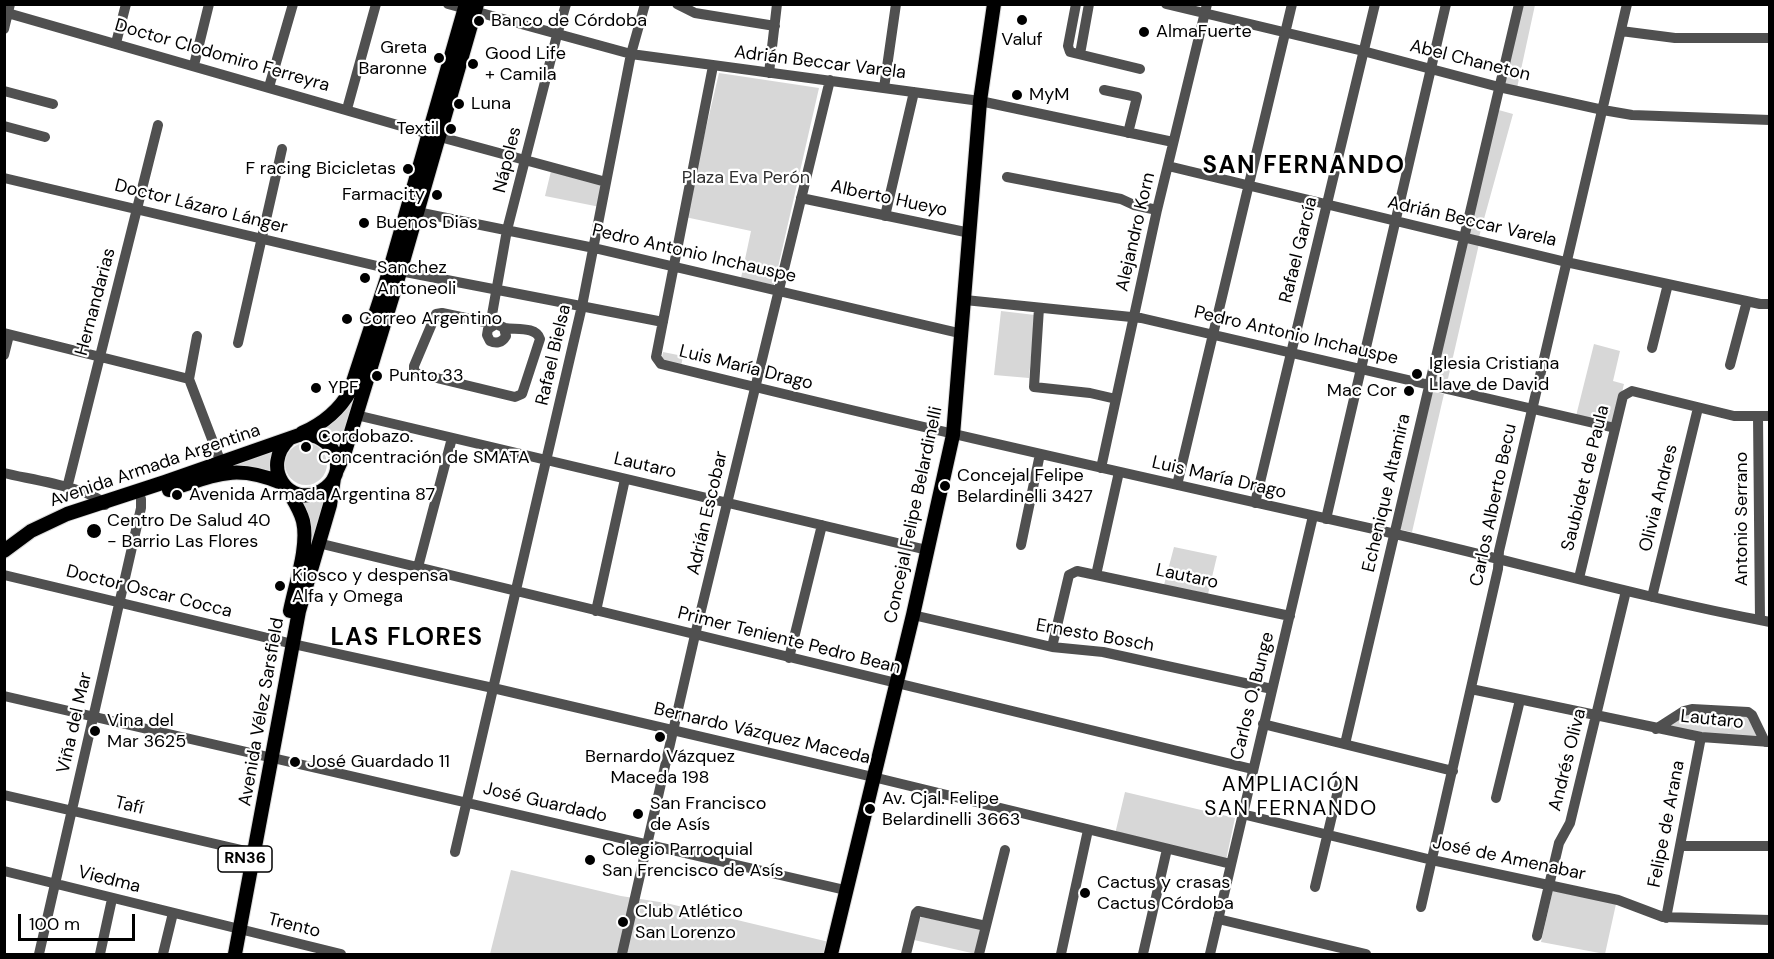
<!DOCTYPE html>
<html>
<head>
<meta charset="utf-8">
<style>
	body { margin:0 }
	#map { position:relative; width:1774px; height:959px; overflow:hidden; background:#fff; font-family:"DM Sans",sans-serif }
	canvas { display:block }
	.frame { position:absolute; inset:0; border:6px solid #000; pointer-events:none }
	.scale { position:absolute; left:18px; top:914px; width:117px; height:27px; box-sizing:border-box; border:3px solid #000; border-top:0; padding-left:8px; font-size:18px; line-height:21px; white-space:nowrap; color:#000; -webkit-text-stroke:4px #fff; paint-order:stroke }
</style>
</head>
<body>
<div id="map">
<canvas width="1774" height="959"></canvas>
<div class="frame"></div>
<div class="scale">100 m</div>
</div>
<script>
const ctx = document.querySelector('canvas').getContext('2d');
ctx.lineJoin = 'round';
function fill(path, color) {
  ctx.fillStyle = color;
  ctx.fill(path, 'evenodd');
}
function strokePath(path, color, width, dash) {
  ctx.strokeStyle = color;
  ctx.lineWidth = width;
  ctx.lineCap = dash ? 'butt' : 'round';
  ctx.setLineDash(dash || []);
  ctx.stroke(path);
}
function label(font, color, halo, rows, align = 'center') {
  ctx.font = font + ' "DM Sans",sans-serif';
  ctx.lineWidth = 4.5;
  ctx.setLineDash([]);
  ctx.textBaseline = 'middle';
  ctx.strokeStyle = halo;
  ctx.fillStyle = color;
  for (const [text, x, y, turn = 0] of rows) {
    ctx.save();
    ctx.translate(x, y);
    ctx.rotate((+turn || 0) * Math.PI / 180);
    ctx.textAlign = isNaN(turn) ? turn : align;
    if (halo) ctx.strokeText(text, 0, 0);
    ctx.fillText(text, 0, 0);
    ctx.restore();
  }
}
fill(new Path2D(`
	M1522 5H1535L1517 88 1503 83Z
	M719 73 819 88 774 285 741 278 751 231 685 217Z
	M1495 109 1513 114 1479 237 1468 235Z
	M551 171 606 182 600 207 545 196Z
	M1465 240 1479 244 1447 383 1433 380Z
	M391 274 340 453 317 433 333 420Z
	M1001 311 1035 315 1029 378 994 375Z
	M1594 344 1620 351 1613 381 1624 384 1614 425 1576 416Z
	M663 352 683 356 681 367 661 362Z
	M1430 391 1444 394 1412 532 1398 529Z
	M285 464a21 21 0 1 1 42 0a21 21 0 1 1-42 0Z
	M276 447 274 476 230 467 228 462Z
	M328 494 302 579 301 501Z
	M1174 547 1217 556 1208 594 1164 585Z
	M1690 712 1748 715 1759 738 1663 729Z
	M1125 792 1235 818 1226 860 1115 834Z
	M511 870 621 896 666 903 829 942 826 954H490Z
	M1553 890 1616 904 1605 954 1541 942Z
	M921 917 979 928 982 931 976 954 914 940 919 920Z`), '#d7d7d7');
const major = new Path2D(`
	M302 433C322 424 339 411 350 391L390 269 466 4
	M337 470 344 455 400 272 477 4
	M286 487C292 498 300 509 303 521 309 547 295 585 290 611
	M169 490C216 475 234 463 282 483
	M4 551 31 531 67 514 165 482 299 435C333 430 353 473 321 491 289 509 260 467 289 439
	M235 954 299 611 330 505 334 478
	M831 954 913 615 953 435 980 101 994 4`);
strokePath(major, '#dbdbdb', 16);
strokePath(new Path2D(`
	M448 4 631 54 980 101 1173 142
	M677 4 695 13 775 26
	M1076 4 1068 46 1070 52 1140 69
	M1166 4 1363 51 1499 87 1603 110 1632 115 1770 120
	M4 12 429 134 606 182
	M4 29 10 4
	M1621 31 1675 38H1770
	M116 43 126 4
	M1080 54 1089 4
	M194 65 209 4
	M713 66 656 357 661 364C903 424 1147 478 1391 533 1517 562 1642 598 1770 622
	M769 73 777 4
	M269 87 293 4
	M884 88 896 4
	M1104 90 1137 97 1128 133
	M4 91 53 104
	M347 109 376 4
	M4 126 45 137
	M1168 166 1566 262 1760 304H1770
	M1007 177 1121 199 1134 205 1157 210
	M4 178 390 269 663 322
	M801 198 970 233
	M417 212 594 248 963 334
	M885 216 914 92
	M965 300 1141 318 1615 428
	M1039 308 1034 387 1090 393 1116 399
	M491 321 485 322 442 313 436 314 414 366V371L416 373 515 397 522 394 540 339C536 326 515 330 505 328 502 327 499 325 496 324L488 329 487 335 490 341C496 344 502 343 506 336L504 328
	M490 326 507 230 557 35 566 4
	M4 333 189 379
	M238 343 282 149
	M1652 348 1668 284
	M4 355 9 335
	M1730 365 1747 301
	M189 379 223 468
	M189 379 197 336
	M356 415 927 550
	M1758 416 1760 620
	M1101 468 1157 210 1207 4
	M4 473C27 479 94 488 105 505
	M1177 485 1292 4
	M67 488 158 125
	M1255 503 1375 4
	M1326 519 1446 4
	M318 543 1252 769
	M1021 545 1040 454
	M418 567 452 438
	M4 575 293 644 493 688 873 777 1231 864
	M1096 575 1119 472
	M1579 578 1623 396 1632 391 1734 416H1770
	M1652 597 1698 408
	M596 611 625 479
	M913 615 1052 647 1103 652 1272 689
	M1052 647 1069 575 1077 571 1290 616
	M789 658 822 525
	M1471 689 1701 737 1770 742
	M4 696 845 890
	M1263 724 1453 771
	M1656 729 1684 711 1692 709 1748 712 1752 715 1765 742
	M1345 744 1519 4
	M4 795 246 851
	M1496 798 1520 700
	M1242 814 1432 860 1618 900 1663 917 1770 920
	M1680 846H1770
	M455 852 582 306 631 54 645 4
	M4 871 341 954
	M1315 887 1340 782
	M1421 907 1498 569 1499 551 1627 4
	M1666 918 1701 737
	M1218 919 1366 954
	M1537 936 1559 843 1570 823 1626 591
	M39 954 141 508V499
	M100 954 112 899
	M163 954 173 913
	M622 954 695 635 830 80
	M906 954 916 913 918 911 986 926
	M979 954 1005 850
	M1061 954 1088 830
	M1143 954 1167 849
	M1210 954 1313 516`), '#505050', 10);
strokePath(major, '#000', 14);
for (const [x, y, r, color] of [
	[1022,20,6,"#000"],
	[479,21,6,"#000"],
	[1144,32,6,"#000"],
	[439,58,6,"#000"],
	[473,64,6,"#000"],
	[1017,95,6,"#000"],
	[459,104,6,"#000"],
	[451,129,6,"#000"],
	[408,169,6,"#000"],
	[437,195,6,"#000"],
	[364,223,6,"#000"],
	[365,278,6,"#000"],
	[347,319,6,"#000"],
	[1417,374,6,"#000"],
	[377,376,6,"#000"],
	[316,388,6,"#000"],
	[1409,391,6,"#000"],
	[306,447,6,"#000"],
	[945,486,6,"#000"],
	[177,495,6,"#000"],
	[94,531,8,"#000"],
	[280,586,6,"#000"],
	[95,731,6,"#000"],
	[660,737,6,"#000"],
	[295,762,6,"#000"],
	[870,809,6,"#000"],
	[638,814,6,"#000"],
	[590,860,6,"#000"],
	[1085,893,6,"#000"],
	[623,922,6,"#000"]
]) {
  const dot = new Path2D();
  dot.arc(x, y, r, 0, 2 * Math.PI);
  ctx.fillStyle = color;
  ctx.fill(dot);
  strokePath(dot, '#fff', 2);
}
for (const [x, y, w] of [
	[245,859,54]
]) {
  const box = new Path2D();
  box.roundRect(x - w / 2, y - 13, w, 26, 4.5);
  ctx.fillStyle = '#fff';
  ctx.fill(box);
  strokePath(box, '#000', 1.5);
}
label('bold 16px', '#000', null, [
	["RN36",245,859]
]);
label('18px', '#000', '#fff', [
	["Banco de Córdoba",491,21],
	["AlmaFuerte",1156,32],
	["Valuf",1022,40,"center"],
	["Greta",427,48,"right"],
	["Baronne",427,69,"right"],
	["Good Life",485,54],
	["+ Camila",485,75],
	["MyM",1029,95],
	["Luna",471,104],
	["Textil",439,129,"right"],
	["F racing Bicicletas",396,169,"right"],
	["Farmacity",425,195,"right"],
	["Buenos Dias",376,223],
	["Sanchez",377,268],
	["Antoneoli",377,289],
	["Correo Argentino",359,319],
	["Iglesia Cristiana",1429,364],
	["Llave de David",1429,385],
	["Punto 33",389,376],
	["YPF",328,388],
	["Mac Cor",1397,391,"right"],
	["Cordobazo.",318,437],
	["Concentración de SMATA",318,458],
	["Concejal Felipe",957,476],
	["Belardinelli 3427",957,497],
	["Avenida Armada Argentina 87",189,495],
	["Centro De Salud 40",107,521],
	["- Barrio Las Flores",107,542],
	["Kiosco y despensa",292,576],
	["Alfa y Omega",292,597],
	["Vina del",107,721],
	["Mar 3625",107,742],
	["Bernardo Vázquez",660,757,"center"],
	["Maceda 198",660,778,"center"],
	["José Guardado 11",307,762],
	["Av. Cjal. Felipe",882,799],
	["Belardinelli 3663",882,820],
	["San Francisco",650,804],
	["de Asís",650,825],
	["Colegio Parroquial",602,850],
	["San Frencisco de Asís",602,871],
	["Cactus y crasas",1097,883],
	["Cactus Córdoba",1097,904],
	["Club Atlético",635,912],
	["San Lorenzo",635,933]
], 'left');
label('18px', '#000', '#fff', [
	["Doctor Clodomiro Ferreyra",222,56,16],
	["Abel Chaneton",1470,61,14],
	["Adrián Beccar Varela",820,63,7],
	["Nápoles",508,160,-76],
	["Alberto Hueyo",889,199,12],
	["Doctor Lázaro Lánger",201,207,14],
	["Adrián Beccar Varela",1472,222,13],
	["Alejandro Korn",1136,232,-77],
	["Rafael García",1299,250,-76],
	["Pedro Antonio Inchauspe",694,254,13],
	["Hernandarias",96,302,-75],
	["Pedro Antonio Inchauspe",1296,336,13],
	["Rafael Bielsa",554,355,-77],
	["Luis María Drago",746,368,14],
	["Avenida Armada Argentina",155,466,-19],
	["Lautaro",645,466,13],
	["Luis María Drago",1219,478,13],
	["Saubidet de Paula",1586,478,-76],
	["Echenique Altamira",1387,493,-77],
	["Olivia Andres",1659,498,-76],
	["Carlos Alberto Becu",1494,505,-78],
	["Adrián Escobar",708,513,-77],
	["Concejal Felipe Belardinelli",914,515,-78],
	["Antonio Serrano",1742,519,-90],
	["Lautaro",1187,577,12],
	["Doctor Oscar Cocca",149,592,14],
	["Ernesto Bosch",1095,636,10],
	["Primer Teniente Pedro Bean",789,641,14],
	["Carlos O. Bunge",1253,696,-76],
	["Avenida Vélez Sarsfield",262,712,-80],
	["Lautaro",1712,720,6],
	["Viña del Mar",75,723,-77],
	["Bernardo Vázquez Maceda",762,734,13],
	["Andrés Oliva",1568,760,-76],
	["José Guardado",545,803,13],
	["Tafí",129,806,13],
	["Felipe de Arana",1667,824,-79],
	["José de Amenabar",1509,859,12],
	["Viedma",109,880,14],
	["Trento",294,926,14]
]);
label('18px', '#2e2e2e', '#fff', [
	["Plaza Eva Perón",746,178]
]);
ctx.letterSpacing = '1.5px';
label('21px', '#000', '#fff', [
	["AMPLIACIÓN",1291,785],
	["SAN FERNANDO",1291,809]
]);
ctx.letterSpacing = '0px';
ctx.letterSpacing = '1.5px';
label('bold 24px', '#000', '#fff', [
	["SAN FERNANDO",1304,167],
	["LAS FLORES",407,639]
]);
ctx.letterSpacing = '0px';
</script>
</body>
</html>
